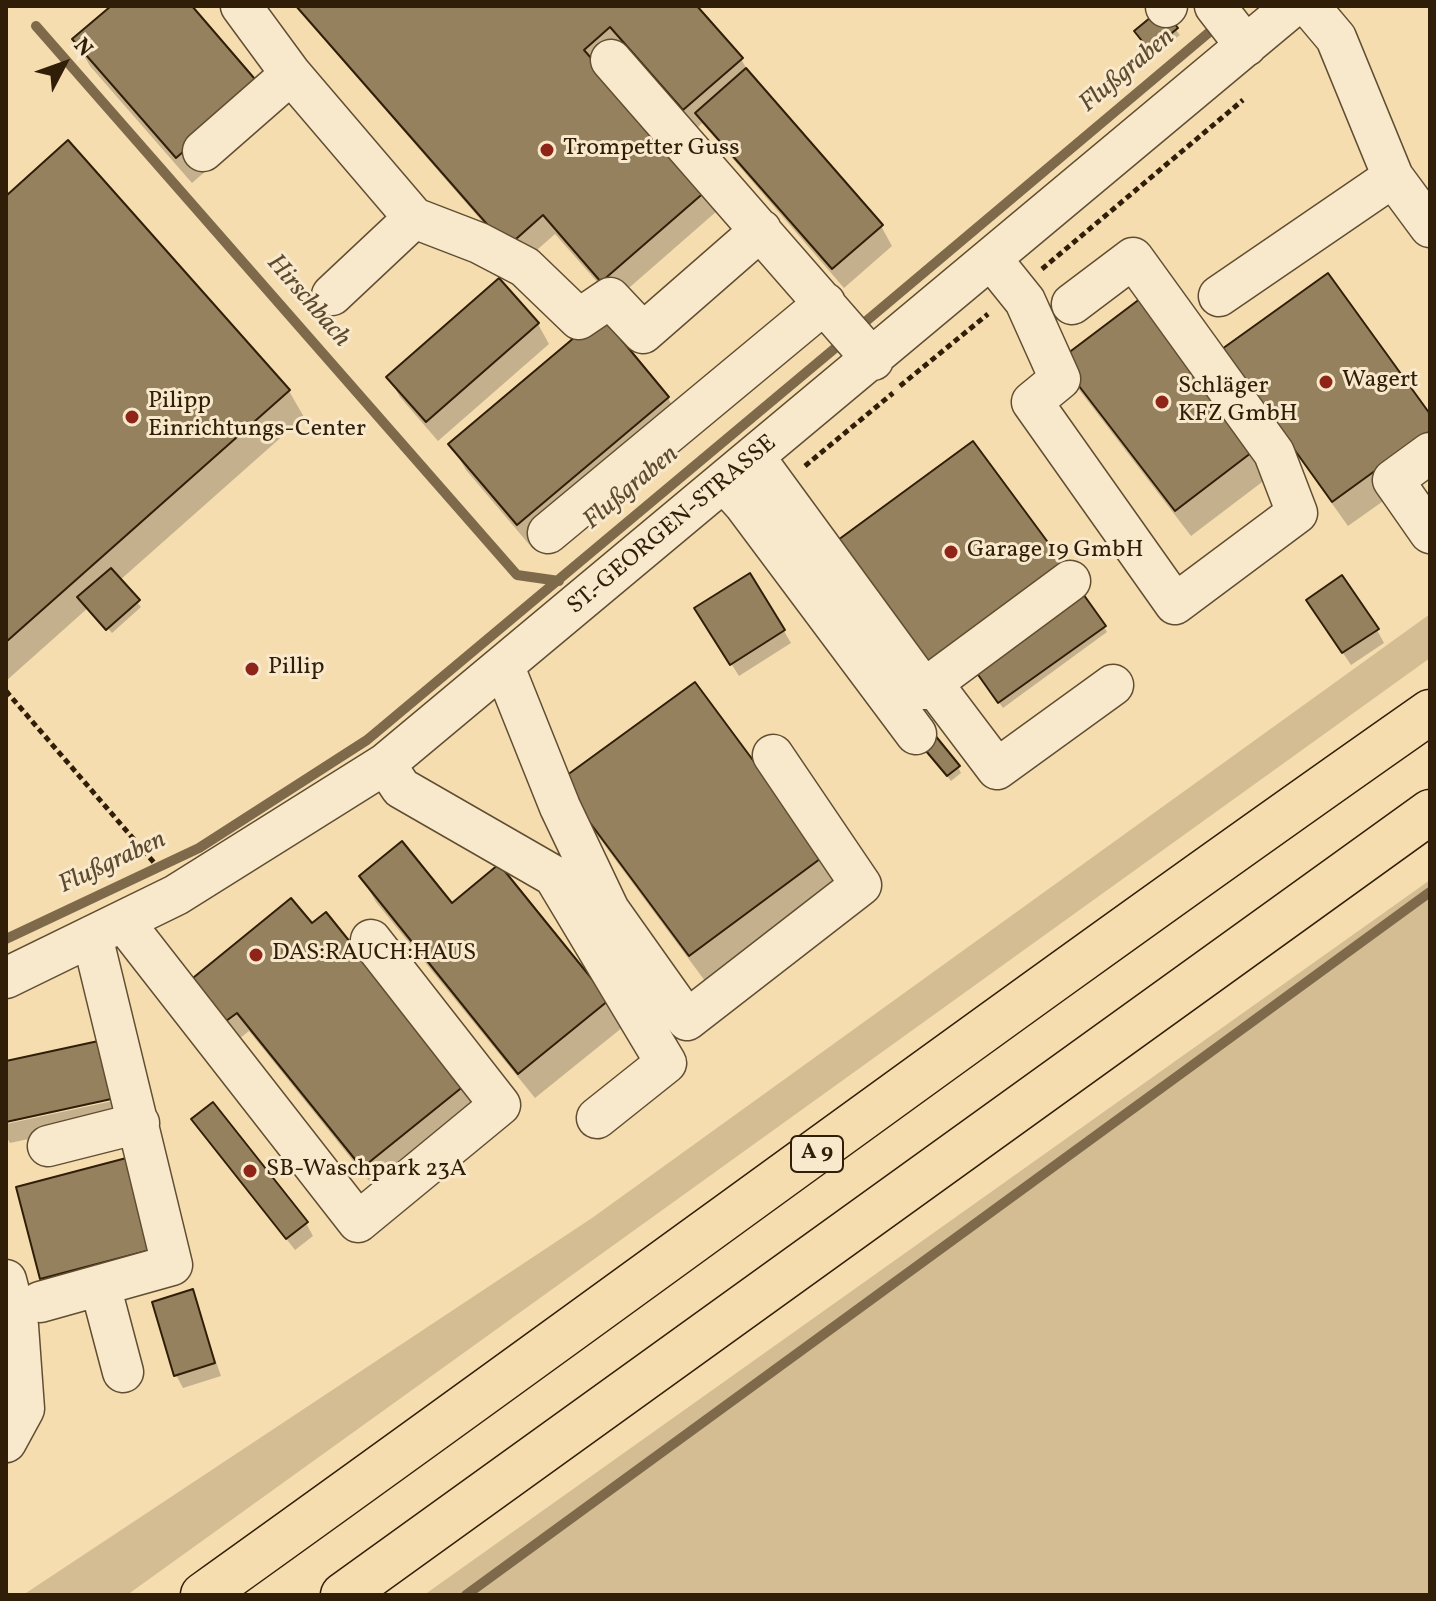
<!DOCTYPE html>
<html>
<head>
<meta charset="utf-8">
<style>
	body { margin:0 }
	#map { position:relative; width:1436px; height:1601px; overflow:hidden; background:#f5ddb0; font-family:Vollkorn,serif }
	canvas { display:block }
	.frame { position:absolute; inset:0; border:8px solid #301e08; pointer-events:none }
	.north { position:absolute; left:24px; top:24px; width:80px; height:80px; -webkit-text-stroke:6px #f8e9cc; paint-order:stroke; rotate:49deg; font-size:22px; font-weight:700; line-height:32px; text-align:center; color:#301e08 }
	.north::after { content:''; display:block; margin:auto; width:28px; height:36px; background:#301e08; clip-path:polygon(50% 0,100% 100%,50% 72%,0 100%) }
</style>
</head>
<body>
<div id="map">
<canvas width="1436" height="1601"></canvas>
<div class="frame"></div>
<div class="north">N</div>
</div>
<script>
const ctx = document.querySelector('canvas').getContext('2d');
ctx.lineJoin = 'round';
function fill(path, color) {
  ctx.fillStyle = color;
  ctx.fill(path, 'evenodd');
}
function strokePath(path, color, width, dash) {
  ctx.strokeStyle = color;
  ctx.lineWidth = width;
  ctx.lineCap = dash ? 'butt' : 'round';
  ctx.setLineDash(dash || []);
  ctx.stroke(path);
}
function label(font, color, halo, rows, align = 'center') {
  ctx.font = font + ' Vollkorn,serif';
  ctx.lineWidth = 6;
  ctx.setLineDash([]);
  ctx.textBaseline = 'middle';
  ctx.strokeStyle = halo;
  ctx.fillStyle = color;
  for (const [text, x, y, turn = 0] of rows) {
    ctx.save();
    ctx.translate(x, y);
    ctx.rotate((+turn || 0) * Math.PI / 180);
    ctx.textAlign = isNaN(turn) ? turn : align;
    if (halo) ctx.strokeText(text, 0, 0);
    ctx.fillText(text, 0, 0);
    ctx.restore();
  }
}
fill(new Path2D(`
	M1430 614V658L127 1595H23L592 1218Z
	M1430 880V1595H424Z`), '#d4bd93');
fill(new Path2D(`
	M114 6H189L274 112 192 183 90 66 75 40Z
	M295 6H694L741 59 753 80 881 226 892 246 844 288 702 123 696 129 717 211 614 301 555 234 520 265Z
	M1161 11 1180 35 1154 55 1140 37Z
	M6 198 289 391 304 417 119 581 141 607 112 633 89 607 6 681Z
	M1149 295 1278 470 1191 536 1077 387Z
	M538 324 549 344 438 441 400 397 389 377Z
	M1240 375 1430 418V468L1348 526Z
	M668 398 682 424 533 549 466 470 451 444Z
	M1316 613 1377 630 1384 643 1351 665Z
	M704 621 784 631 791 643 739 676Z
	M1104 627 1107 632 1003 708 979 675Z
	M694 684 838 883 705 981 577 808Z
	M927 751 958 767 961 773 951 781Z
	M361 876 451 906 608 1001 623 1027 535 1098 376 902Z
	M190 982 463 1086 475 1106 374 1187 249 1031 234 1043Z
	M122 1099 126 1118 10 1143 6 1136V1124Z
	M194 1120 306 1223 313 1236 295 1250Z
	M144 1178 168 1268 53 1298 42 1278Z
	M192 1292 221 1376 183 1388 176 1375Z`), '#0003');
strokePath(new Path2D(`
	M36 26 517 575 559 581
	M858 328 1219 24
	M6 939 199 848 367 740 846 339
	M466 1595 1430 892`), '#7e6a4b', 10);
const building = new Path2D(`
	M111 6H192L260 85 176 158 72 39Z
	M296 6H697L743 58 683 110 610 27 584 50 707 190 601 282 543 215 507 247Z
	M1162 8 1178 28 1150 51 1134 31Z
	M746 68 883 225 832 269 695 113Z
	M68 140 290 390 6 642V196Z
	M1328 273 1430 414V431L1332 502 1222 349Z
	M499 278 539 323 426 422 386 377Z
	M1149 292 1264 443 1175 511 1059 360Z
	M601 315 669 397 517 525 448 444Z
	M973 441 1064 564 929 664 838 540Z
	M111 568 140 600 106 630 77 597Z
	M750 573 785 630 730 665 694 608Z
	M1342 575 1379 629 1342 653 1306 600Z
	M1081 591 1106 626 998 703 974 669Z
	M695 682 824 856 689 956 559 781Z
	M934 734 960 766 947 776 921 745Z
	M402 841 452 903 499 864 609 1000 518 1074 359 876Z
	M291 898 312 923 326 912 465 1085 362 1168 237 1013 222 1024 188 982Z
	M103 1040 116 1098 6 1122V1061Z
	M213 1102 308 1222 286 1239 191 1119Z
	M134 1156 158 1248 40 1279 16 1187Z
	M193 1289 215 1363 174 1376 152 1302Z`);
fill(building, '#96815f');
strokePath(building, '#301e08', 2);
const minor = new Path2D(`
	M241 6 291 74 414 218 479 243 525 267 579 319 610 298 643 333 761 230
	M1215 6 1246 46
	M1309 6 1336 38 1393 177 1430 227
	M1166 7 1167 6
	M611 60 873 360
	M203 151 291 74
	M992 260 1025 301 1060 379 1032 402 1175 604 1297 513 1274 453 1133 258 1072 304
	M332 295 414 218
	M1219 296 1393 177
	M1430 453 1393 480 1430 533
	M755 458 924 689 1070 581
	M725 483 744 504 916 734
	M548 533 825 303
	M504 667 560 807 609 910 687 1020 861 885 773 755
	M932 683 997 769 1113 685
	M385 764 401 788 554 876 666 1063 597 1118
	M123 921 358 1222 500 1105 371 940
	M6 978 176 895 385 764 1293 6
	M48 1146 139 1123
	M6 1280 18 1326 24 1409 6 1442
	M100 1285 123 1372
	M40 1302 172 1265 92 936`);
const highway = new Path2D(`
	M203 1595C613 1302 1017 1001 1430 712
	M343 1595 1430 812`);
strokePath(minor, '#614e32', 43);
strokePath(highway, '#301e08', 47);
strokePath(new Path2D(`
	M1042 269 1243 100
	M900 386 988 314
	M805 466 893 393
	M6 691 156 865`), '#301e08', 5, [6, 4]);
strokePath(minor, '#f8e9cc', 40);
strokePath(highway, '#f5ddb0', 44);
for (const [x, y, r, color] of [
	[547,150,8,"#8f2418"],
	[1326,382,8,"#8f2418"],
	[1162,402,8,"#8f2418"],
	[132,417,8,"#8f2418"],
	[951,552,8,"#8f2418"],
	[252,669,8,"#8f2418"],
	[256,955,8,"#8f2418"],
	[250,1171,8,"#8f2418"]
]) {
  const dot = new Path2D();
  dot.arc(x, y, r, 0, 2 * Math.PI);
  ctx.fillStyle = color;
  ctx.fill(dot);
  strokePath(dot, '#f8e9cc', 3);
}
for (const [x, y, w] of [
	[817,1154,52]
]) {
  const box = new Path2D();
  box.roundRect(x - w / 2, y - 18, w, 36, 6);
  ctx.fillStyle = '#f8e9cc';
  ctx.fill(box);
  strokePath(box, '#301e08', 2);
}
label('bold 22px', '#301e08', null, [
	["A 9",817,1154]
]);
label('24px', '#301e08', '#f8e9cc', [
	["Trompetter Guss",563,150],
	["Wagert",1342,382],
	["Schläger",1178,388],
	["KFZ GmbH",1178,416],
	["Pilipp",148,403],
	["Einrichtungs-Center",148,431],
	["Garage 19 GmbH",967,552],
	["Pillip",268,669],
	["DAS:RAUCH:HAUS",272,955],
	["SB-Waschpark 23A",266,1171]
], 'left');
label('24px', '#301e08', '#f8e9cc', [
	["ST.-GEORGEN-STRASSE",673,526,-40]
]);
label('italic 26px', '#5e4a2f', '#f8e9cc', [
	["Flußgraben",1128,72,-40],
	["Hirschbach",307,302,49],
	["Flußgraben",632,489,-40],
	["Flußgraben",113,864,-25]
]);
</script>
</body>
</html>
